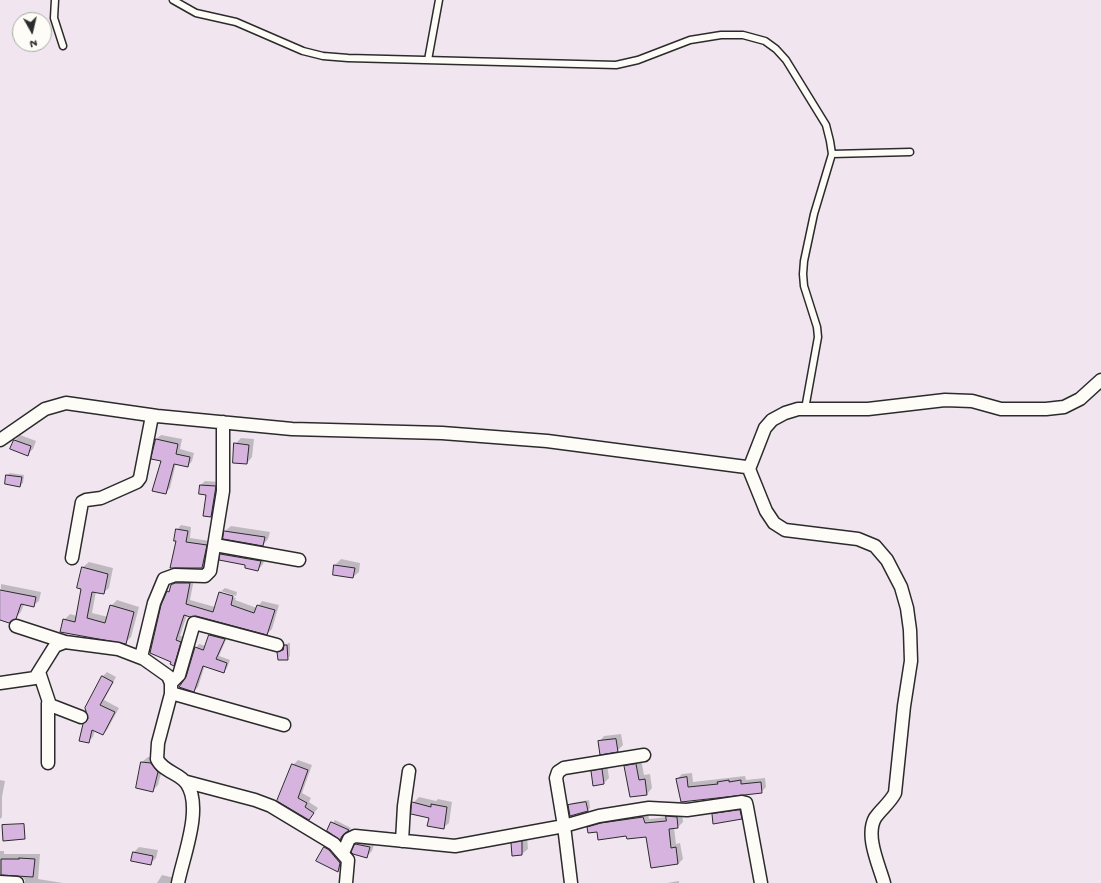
<!DOCTYPE html>
<html>
<head>
<meta charset="utf-8">
<style>
	body { margin:0 }
	#map { position:relative; width:1101px; height:883px; overflow:hidden; background:#f1e6f0; font-family:"Gochi Hand",sans-serif }
	canvas { display:block }
	.north { position:absolute; left:12px; top:12px; width:40px; height:40px; box-sizing:border-box; background:#fdfcf7; border:1px solid #a9a8a5; border-radius:50%; rotate:172deg; font-size:11px; font-weight:700; line-height:16px; text-align:center; color:#2b2b2b }
	.north::after { content:''; display:block; margin:auto; width:14px; height:18px; background:#2b2b2b; clip-path:polygon(50% 0,100% 100%,50% 72%,0 100%) }
</style>
</head>
<body>
<div id="map">
<canvas width="1101" height="883"></canvas>
<div class="north">N</div>
</div>
<script>
const ctx = document.querySelector('canvas').getContext('2d');
ctx.lineJoin = 'round';
function fill(path, color) {
  ctx.fillStyle = color;
  ctx.fill(path, 'evenodd');
}
function strokePath(path, color, width, dash) {
  ctx.strokeStyle = color;
  ctx.lineWidth = width;
  ctx.lineCap = dash ? 'butt' : 'round';
  ctx.setLineDash(dash || []);
  ctx.stroke(path);
}
fill(new Path2D(`
	M20 435 36 441 33 449 27 455 15 440Z
	M161 435 182 439 180 449 194 453 192 461 188 466 176 463 170 488 165 493 162 461 153 458 156 439Z
	M241 438 254 439 252 457 247 463 235 444Z
	M10 473 24 475 23 483 20 486 6 483 7 475Z
	M205 481 219 482 215 511 211 516 207 494 200 493 201 485Z
	M181 525 191 527 190 538 210 541 206 563 202 567 177 540V530Z
	M231 526 270 532 268 539 263 545 225 531Z
	M227 549 266 555 263 564 258 570 247 565 221 559V554Z
	M341 559 360 563 359 572 353 577 334 574 335 565Z
	M89 562 113 568 109 588 103 593 96 591 92 613 108 617 111 606 117 600 139 607 131 637 125 643 64 620 70 614 77 616 82 588 83 567Z
	M194 579 190 600 215 607 220 592 225 588 237 592 236 596 221 591V594L236 598 235 600 257 608 262 601 279 605 272 629 267 634 196 615H187L180 636 185 637 178 660 174 664 168 592 176 580Z
	M1 584 41 592 39 601 33 606 24 604 21 612 15 618 0 619Z
	M214 632 228 635 219 656 230 660 227 668 223 672 205 665 198 687 194 691 187 678 196 648 199 644 206 646 210 635Z
	M288 643H290V656L287 659 278 653Z
	M107 672 116 677 104 700 119 708 107 730 103 734 95 730 93 737 89 741V719L102 677Z
	M621 734 623 745 617 751 599 742 604 736Z
	M148 757 156 758 163 766 158 785 152 791 142 762Z
	M641 759 644 775 650 774 652 788 647 794 631 796 625 766 631 761Z
	M298 760 312 765 302 793 311 798 309 802 318 808 309 819 279 801 293 765Z
	M607 764 609 778 604 783 592 772 598 766Z
	M692 773 693 782 745 776 746 780 765 778 766 787 761 792 682 801 677 779 682 774Z
	M0 780 5 781 2 797V817L0 819Z
	M419 797 436 801 438 799 452 802 449 823 443 828 413 803Z
	M589 800 590 808 588 810 569 805 572 803Z
	M742 808 744 816 741 818 713 814 716 812Z
	M648 812 649 819 667 817 672 812H682L683 822 678 827 674 828 676 844 680 843 683 859 678 864 647 836 627 835 598 831 588 828 593 823Z
	M335 820 351 828 340 839 328 830Z
	M527 836 528 849 522 854 513 855 512 844 518 838Z
	M361 839 375 841 372 851 366 857 356 845Z
	M330 842 335 844 343 865 338 871 318 860 324 847Z
	M139 847 158 850 156 858 150 864 133 853Z
	M0 851H4V854H40L38 879 63 883H25V880L21 876 0 874Z
	M162 875 175 878 176 883H157Z
	M679 881V883H667Z`), '#0003');
const building = new Path2D(`
	M156 439 178 444 176 454 190 457 188 467 174 464 166 494 152 491 161 461 151 459Z
	M14 440 31 446 28 456 10 449Z
	M234 443 249 445 247 464 233 463Z
	M6 475 22 477 20 487 5 484Z
	M200 485 216 486 211 517 203 516 206 495 199 494Z
	M176 529 188 531 186 542 207 545 202 568H170L176 541H174Z
	M224 531 265 537 263 546 223 539Z
	M220 554 261 561 258 571 245 568V565L219 560Z
	M334 565 355 568 353 578 333 575Z
	M82 567 108 574 104 594 92 592 87 618 105 623 110 605 134 612 126 644 60 632 63 619 75 622 81 589 77 588Z
	M176 583H190L186 604 213 612 219 592 233 596 231 605 254 613 257 605 275 610 267 635 196 616 190 617 184 615 176 640 181 642 174 666 170 664 171 662 150 653 161 605 167 591 169 592 171 585Z
	M0 590 36 597 34 607 21 604 16 619 9 623 0 620Z
	M209 635 225 639 216 659 227 663 224 673 203 666 194 692 179 687 186 677 195 647 203 650Z
	M284 645H287L288 660H278L277 652 283 650Z
	M102 676 113 682 100 705 115 712 103 735 92 730 89 743 79 741 83 724 88 719 85 708Z
	M616 739 618 752 600 755 598 741Z
	M141 762 151 763 158 772 153 792 136 788Z
	M292 764 308 770 298 798 307 803 305 807 314 813 309 820 277 801Z
	M636 764 639 780 645 779 647 795 630 797 624 766Z
	M602 769 604 784 593 786 591 771Z
	M687 777 688 787 718 784 717 782 729 780V782L741 780V784L761 782 762 793 681 802 676 779Z
	M412 802 431 807V804L447 807 444 829 427 826 429 818 411 814Z
	M586 802 588 811 570 816 568 805Z
	M740 810 742 819 713 824 712 814Z
	M666 816 677 817 678 828 669 829 671 848 676 847 678 864 651 868 646 837 627 839 626 836 598 840 597 832 588 833 587 827 601 823 643 817 645 823 666 821Z
	M331 822 349 830 342 836 340 840 327 831Z
	M24 824 25 839 3 841 2 825Z
	M522 841V855L512 856 511 843Z
	M355 844 370 847 367 858 353 854 351 852Z
	M324 847 329 850 340 863 338 872 316 861Z
	M133 852 153 856 151 865 131 861Z
	M19 858 35 859 33 877 1 875V859H19Z`);
fill(building, '#d6b4df');
strokePath(building, '#2b2b2b', 1);
const service = new Path2D(`
	M55 0 54 18 63 46
	M173 0 196 13 236 22 303 51 323 56 348 58 616 65 638 60 690 40 721 35H743L765 41 776 49 786 60 826 125 830 141 832 154 814 214 804 261 803 274 804 286 817 327 818 337 805 409
	M428 60 439 0
	M832 154 910 152`);
const minor = new Path2D(`
	M0 440 45 409 66 403 157 416 292 429 442 433 547 441 746 467 749 469 766 511 774 523 785 530 858 539 875 546 887 560 901 587 907 608 910 630 911 661 904 706 895 793C890 803 881 809 875 818 865 836 879 865 884 883
	M749 469 765 428 772 420 785 413 798 409H868L945 400 972 401 1001 409H1046L1064 407 1080 399 1101 380
	M215 545 299 560
	M72 558 82 502 86 500 101 498 137 482 140 478 152 416
	M16 626 65 642
	M141 657 154 603 164 579 175 575 205 576 210 571 223 491V422
	M39 672 50 705 81 717
	M0 683 35 678 55 646 65 642 118 649 144 659 168 676 171 683V694L158 743 157 759C163 772 180 773 187 784 203 808 183 857 178 883
	M171 683 179 675 194 623 277 645
	M171 693 284 725
	M48 763V703
	M187 782 255 800 271 806 334 844 348 860 346 883
	M402 841 404 806 409 771
	M343 853 349 839 355 836 455 846 564 826 599 816 649 808 687 810 742 802 746 803 747 807 761 883
	M0 882 17 883
	M571 883 564 826 556 778 558 772 564 768 644 755`);
strokePath(service, '#2b2b2b', 9);
strokePath(minor, '#2b2b2b', 15);
strokePath(service, '#fdfcf7', 6);
strokePath(minor, '#fdfcf7', 12);
</script>
</body>
</html>
